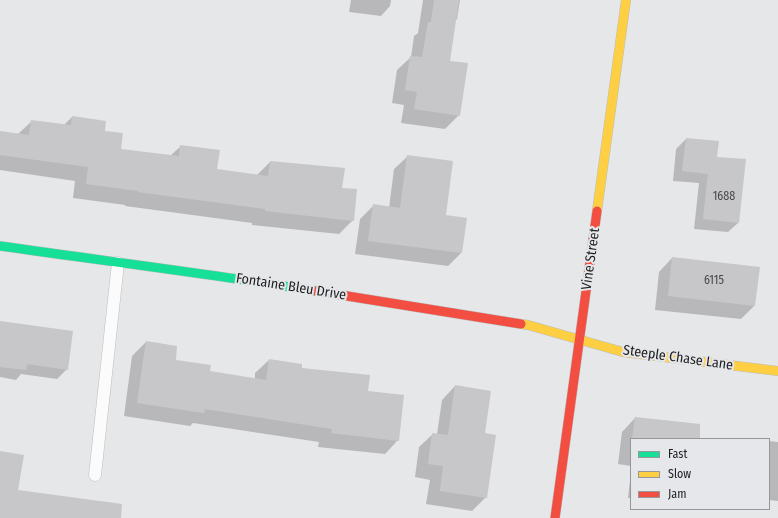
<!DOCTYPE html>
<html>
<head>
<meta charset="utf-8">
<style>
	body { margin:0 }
	#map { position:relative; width:778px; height:518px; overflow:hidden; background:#e6e7e9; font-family:"Fira Sans Condensed",sans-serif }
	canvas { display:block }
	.legend { position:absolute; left:630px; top:438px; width:140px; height:72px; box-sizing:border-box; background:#e5e7ea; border:1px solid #969799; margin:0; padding:5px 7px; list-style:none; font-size:12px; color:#1f1f20 }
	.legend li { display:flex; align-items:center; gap:8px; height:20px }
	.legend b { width:20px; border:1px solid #969799 }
</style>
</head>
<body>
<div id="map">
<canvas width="778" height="518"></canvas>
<ul class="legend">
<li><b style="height:5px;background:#16e098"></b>Fast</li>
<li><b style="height:5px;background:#ffcf43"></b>Slow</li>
<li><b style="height:5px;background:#f24e42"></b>Jam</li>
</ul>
</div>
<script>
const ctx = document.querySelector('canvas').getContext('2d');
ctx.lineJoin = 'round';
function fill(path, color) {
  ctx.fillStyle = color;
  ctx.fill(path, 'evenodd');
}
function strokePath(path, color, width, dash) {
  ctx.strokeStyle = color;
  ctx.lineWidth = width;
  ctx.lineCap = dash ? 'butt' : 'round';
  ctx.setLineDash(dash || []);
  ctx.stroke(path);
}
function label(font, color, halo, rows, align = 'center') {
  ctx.font = font + ' "Fira Sans Condensed",sans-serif';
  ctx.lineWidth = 4;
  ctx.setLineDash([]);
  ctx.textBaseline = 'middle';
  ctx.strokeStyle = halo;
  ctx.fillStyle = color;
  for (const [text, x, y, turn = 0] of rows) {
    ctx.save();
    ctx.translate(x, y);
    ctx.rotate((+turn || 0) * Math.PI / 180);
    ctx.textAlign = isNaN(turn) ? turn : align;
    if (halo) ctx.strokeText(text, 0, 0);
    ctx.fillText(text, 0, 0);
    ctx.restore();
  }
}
fill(new Path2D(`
	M351 0H391L390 6 381 16 349 12Z
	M423 0H460L457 19 455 21 449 62 459 115 445 129 401 123 404 105 392 103 397 70 411 57 414 36 418 33Z
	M72 117 104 132 120 150 170 156 181 146 216 170 256 176 270 162 341 189 353 220 339 234 252 225V223L125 206V205L73 198 75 181 0 170V132L18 134 32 121 64 125Z
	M686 139 716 158 738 223 728 232 694 229 699 183 673 181 676 149Z
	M408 156 445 216 461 253 448 266 355 254 360 219 373 206 389 208 394 169Z
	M672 258 754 306 741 319 655 310 659 272Z
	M0 322 67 369 57 379 21 374 16 380 0 377Z
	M146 342 174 361 209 372 255 379V373L269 360 301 369 398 440 385 454 318 447 319 442 193 423 190 426 124 416 132 356Z
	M455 386 484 434 486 497 472 511 426 504 430 480 415 477 419 447 433 434H437L442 400Z
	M635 418 666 439H631V466L618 464 622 432Z
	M746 438 756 439H745Z
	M769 441 778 442V501L769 500Z
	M631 472V498H628Z`), '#0003');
fill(new Path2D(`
	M434 0H459L450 61 468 63 460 116 414 109 417 92 405 90 410 56 422 57 428 22H431Z
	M72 116 106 121 105 131 123 133 121 149 179 156 180 145 220 150 217 169 268 176 270 161 345 168 342 188 357 189 354 221 265 211V209L138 192V191L86 184 88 167 0 155V131L29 135 31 120 71 125Z
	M686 138 719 141 717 157 746 159 739 223 703 219 708 174 682 171Z
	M407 155 453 161 446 215 467 218 462 253 368 241 373 204 400 208Z
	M672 257 760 267 755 306 668 296Z
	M0 321 73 331 68 370 27 364 26 370 0 367Z
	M146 341 177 346 176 360 211 365 210 371 266 380 269 359 302 364V368L370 375 368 391 404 395 399 441 331 433 332 429 205 409 204 413 137 403Z
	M455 385 491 391 485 433 496 435 487 498 440 491 443 466 428 464 432 433 448 435Z
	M635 417 700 424V439H632Z
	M0 451 24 455 18 490 122 504 121 518H0Z`), '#c7c7c9');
const lane = new Path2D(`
	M95 475 118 263`);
const fast = new Path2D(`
	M0 246C105 261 211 274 316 291`);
const slow = new Path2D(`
	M597 211 626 0
	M521 324 528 325 623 352 778 371`);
const jam = new Path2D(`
	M316 291 521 324
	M555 518 597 211`);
strokePath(lane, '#bbbcbd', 13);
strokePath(fast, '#bbbcbd', 10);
strokePath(slow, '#bbbcbd', 10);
strokePath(jam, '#bbbcbd', 10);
strokePath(lane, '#fbfbfc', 12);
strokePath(fast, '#16e098', 9);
strokePath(slow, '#ffcf43', 9);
strokePath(jam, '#f24e42', 9);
label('12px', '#49494a', null, [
	["1688",724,197],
	["6115",714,281]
]);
label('14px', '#1f1f20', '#e5e7ea', [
	["Vine Street",591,259,-82],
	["Fontaine Bleu Drive",291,287,9],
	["Steeple Chase Lane",678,358,8]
]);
</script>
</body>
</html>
